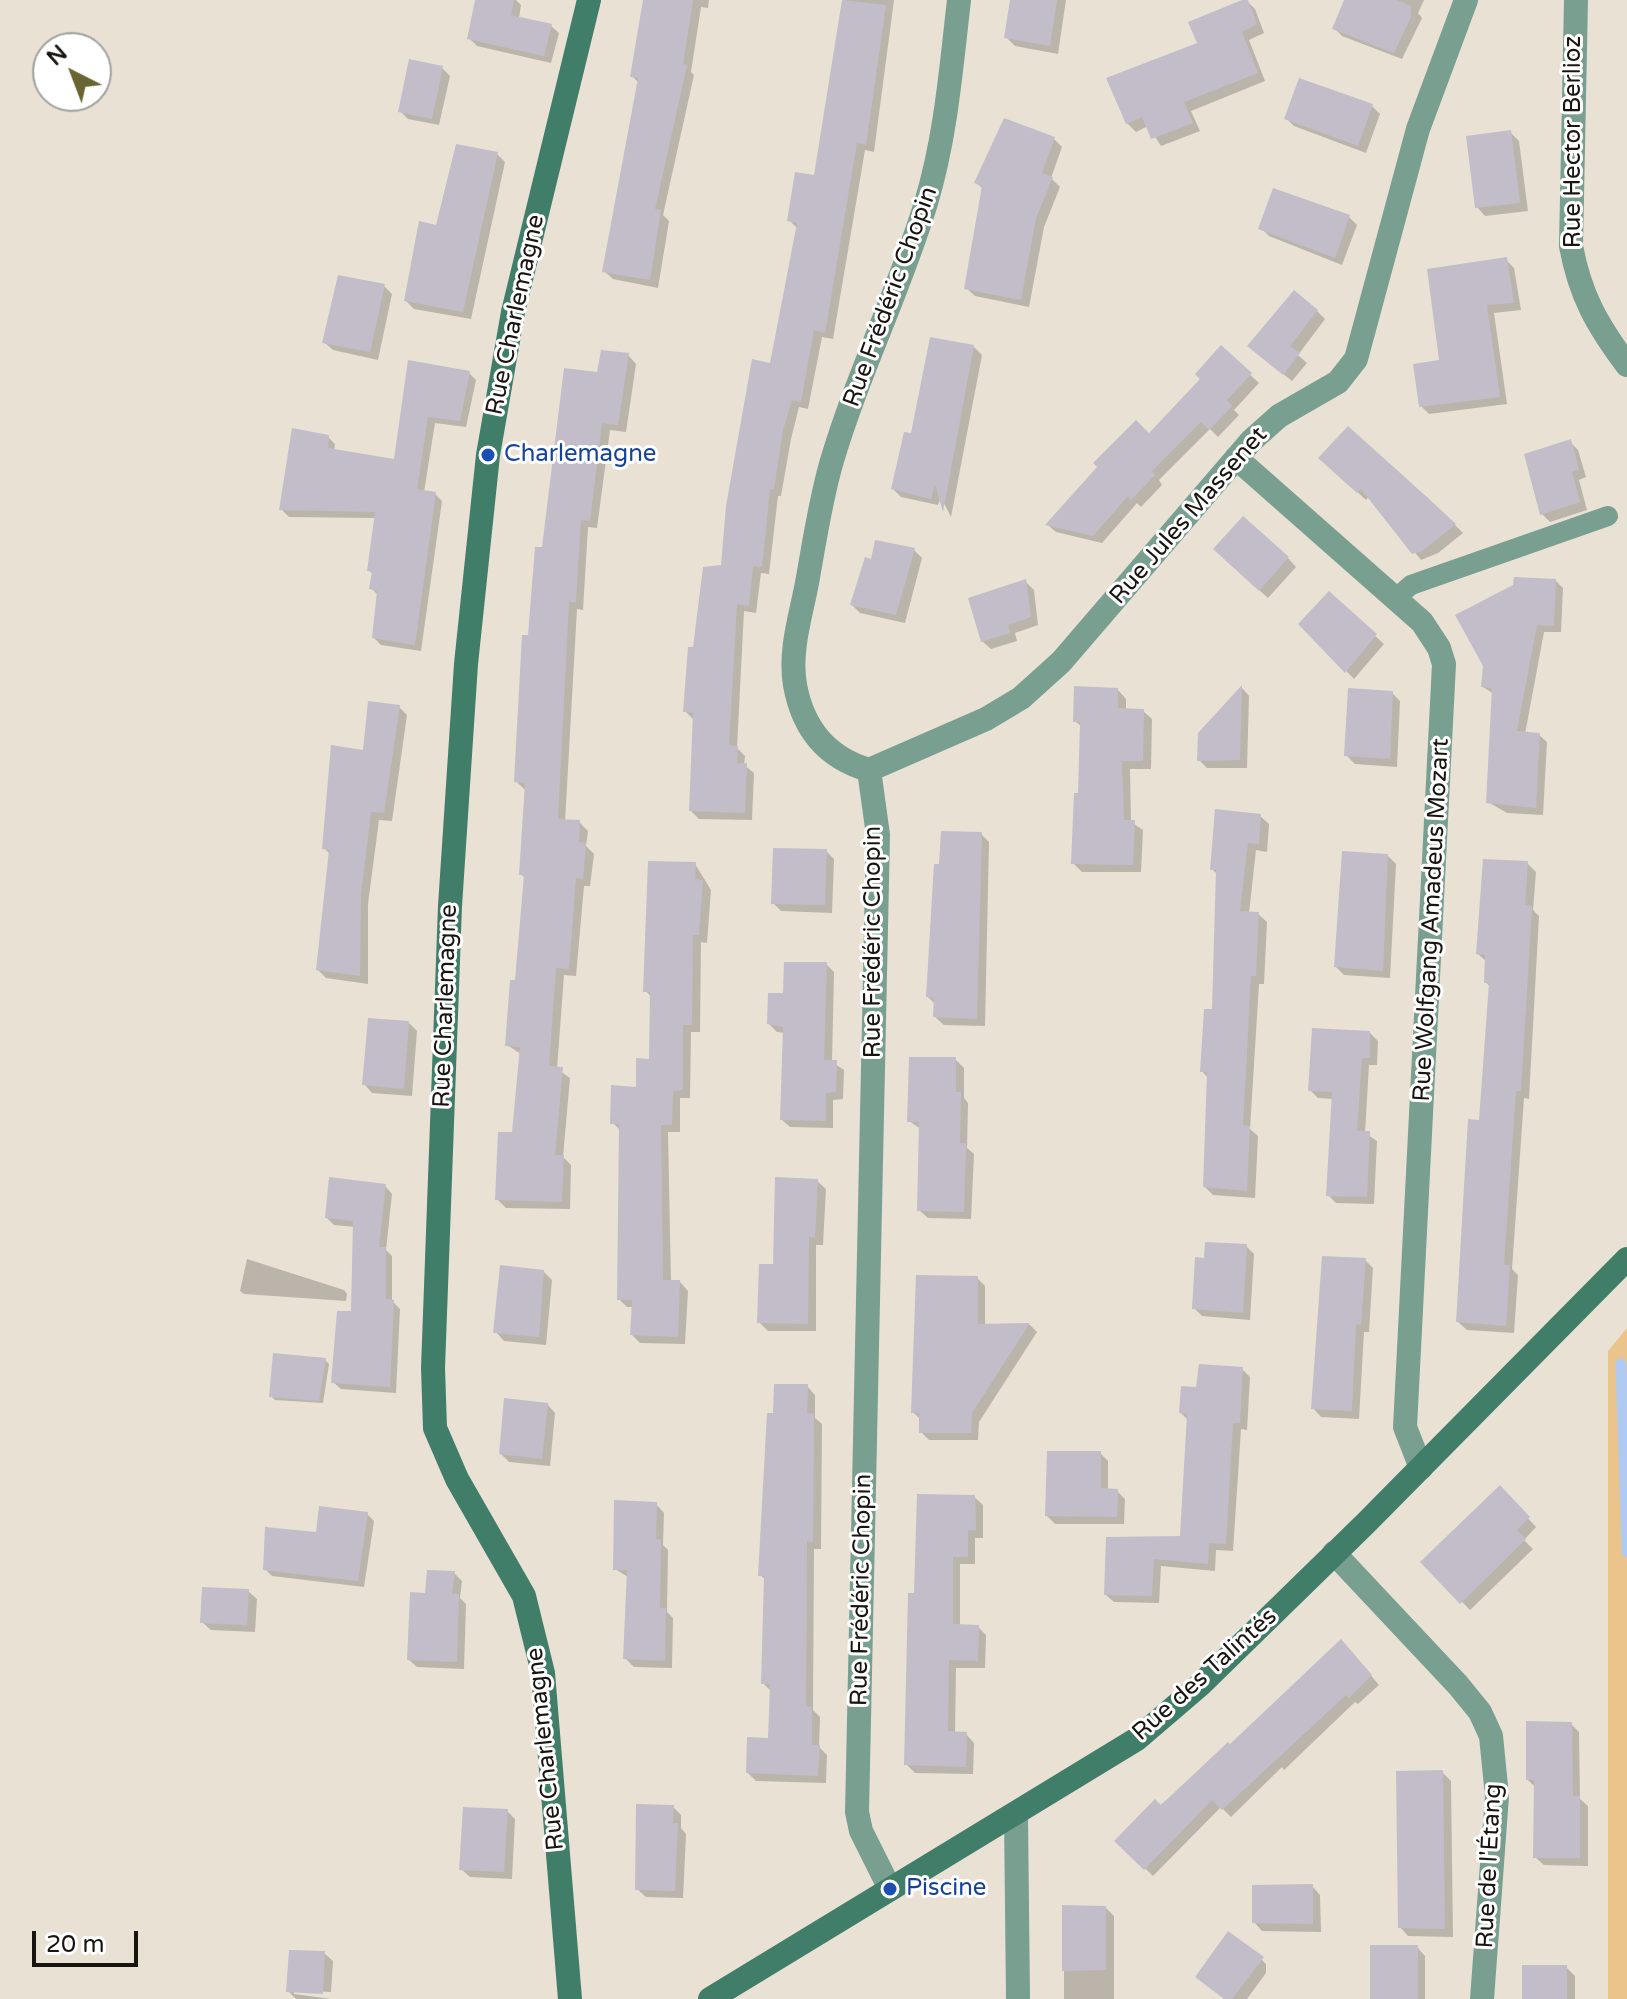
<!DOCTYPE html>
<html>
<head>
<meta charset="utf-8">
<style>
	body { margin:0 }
	#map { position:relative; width:1627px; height:1999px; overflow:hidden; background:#eae1d5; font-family:"Varela Round",sans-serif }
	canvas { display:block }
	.north { position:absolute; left:32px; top:32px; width:80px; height:80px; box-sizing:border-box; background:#fff; border:2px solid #a3a1a0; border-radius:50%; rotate:318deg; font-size:22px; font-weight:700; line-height:32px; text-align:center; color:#181511 }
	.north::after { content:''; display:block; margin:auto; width:28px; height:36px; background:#696532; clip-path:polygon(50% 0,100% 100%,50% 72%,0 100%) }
	.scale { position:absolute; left:32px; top:1931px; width:106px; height:36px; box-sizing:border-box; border:4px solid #181511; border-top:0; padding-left:10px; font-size:24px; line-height:28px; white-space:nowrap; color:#181511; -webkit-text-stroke:6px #fff; paint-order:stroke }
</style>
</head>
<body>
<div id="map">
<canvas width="1627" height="1999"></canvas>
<div class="north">N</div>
<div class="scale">20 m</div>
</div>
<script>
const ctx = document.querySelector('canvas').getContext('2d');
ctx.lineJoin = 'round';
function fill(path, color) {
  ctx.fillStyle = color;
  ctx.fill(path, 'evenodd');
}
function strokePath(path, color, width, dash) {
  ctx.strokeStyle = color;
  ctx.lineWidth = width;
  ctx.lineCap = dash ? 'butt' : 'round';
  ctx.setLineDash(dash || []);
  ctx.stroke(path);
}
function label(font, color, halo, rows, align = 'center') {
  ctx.font = font + ' "Varela Round",sans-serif';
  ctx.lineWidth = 6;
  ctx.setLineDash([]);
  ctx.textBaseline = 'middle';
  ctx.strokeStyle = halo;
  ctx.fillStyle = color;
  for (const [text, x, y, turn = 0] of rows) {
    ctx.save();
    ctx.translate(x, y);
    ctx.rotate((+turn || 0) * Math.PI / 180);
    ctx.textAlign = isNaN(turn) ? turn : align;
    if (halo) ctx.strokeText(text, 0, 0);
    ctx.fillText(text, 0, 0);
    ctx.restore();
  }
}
fill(new Path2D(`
	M1627 1328V1999H1608V1351Z`), '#ebc48c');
fill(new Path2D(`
	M477 0H516L521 5 519 18 551 26 559 33 551 63 477 46 469 38Z
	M653 0H709L708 8 701 7 691 72 694 75 663 215 669 221 658 288 613 279 604 271 639 83 632 76Z
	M844 0H894L874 152 865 150 833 339 822 337 808 409 799 407 791 439 781 496H778L769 574 761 573 756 613 744 611 737 748 745 756 744 765 754 773 752 820 699 819 691 811 693 719 685 711 695 649 723 567 772 365 798 229 789 220 816 177Z
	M1012 0H1066L1058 54 1015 46 1006 37Z
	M1246 0 1255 9 1264 33 1249 40 1265 81 1191 111 1200 131 1161 146 1148 126 1136 132 1127 123 1200 44Z
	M1345 0H1424L1418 13 1422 18 1402 59 1342 36 1334 28Z
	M442 68 450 76 439 125 408 119 400 111Z
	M1300 80 1372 106 1380 114 1366 153 1294 126 1286 118Z
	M1510 132 1519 141 1528 211 1485 216 1477 207Z
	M1054 139 1062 147 1051 178 1060 187 1044 227 1029 307 975 296 966 288 983 189 976 182Z
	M497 154 505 162 471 319 414 309 406 301 438 227Z
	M1349 217 1357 225 1342 265 1269 236 1261 228Z
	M1506 260 1514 268 1521 310 1494 313 1507 404 1429 414 1421 406 1441 362Z
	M384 286 392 294 378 360 333 350 324 342Z
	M1317 311 1325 319 1298 355 1307 363 1292 381 1258 354Z
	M974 347 982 355 951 517 941 497 938 505 901 497 893 489 913 436Z
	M1221 348 1259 383 1234 410 1239 415 1218 437 1210 429 1159 480 1162 485 1141 507 1137 503 1102 543 1056 532 1048 525 1149 436 1202 379Z
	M628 355 636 364 626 432 610 430 597 528 588 527 583 610 577 609 565 822H579L588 831 586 846 594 854 590 886H584L576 976 564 975 557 1069 570 1078 563 1157 571 1165 570 1209 506 1208 498 1200 514 1134 521 1054 507 1045 517 982 526 879 521 874 525 790 516 781 530 637 544 550 598 374Z
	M410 363 469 373 476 380 466 427 435 423 424 492 435 494 442 501 421 651 381 645 374 638 379 596 371 588 373 575 369 570 376 518 289 517 282 510 328 437 335 444 334 451 395 461Z
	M1348 429 1455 525 1463 533 1438 553 1421 560 1369 496 1366 500 1329 466Z
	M1570 442 1578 450 1586 477 1579 480 1587 510 1550 522 1542 514Z
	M914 550 922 558 905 623 860 613 852 605 872 561Z
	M1224 558H1288L1296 567 1268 598Z
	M1025 581 1034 590 1038 625 1015 633 1017 641 991 649 982 641Z
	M1556 581 1563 588 1561 632H1544L1525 734 1539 735 1547 742 1543 815 1507 813 1488 802 1494 694 1483 687Z
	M1329 594 1384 644 1354 679 1301 624Z
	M1242 688 1249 696 1247 768H1207L1199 760Z
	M1118 690 1126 699V710L1143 711 1152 719 1151 769H1130L1131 822 1143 830 1141 872H1082L1073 863 1080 795 1082 727 1075 721Z
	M1392 693 1400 701 1397 767 1355 764 1346 755Z
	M399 707 407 715 392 821 379 820 368 904V984L326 978 318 970 331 855 324 848 365 752Z
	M1260 816 1269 824 1267 852 1256 850 1249 913 1258 914 1267 922 1264 984H1259L1250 1129 1258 1136 1255 1198 1213 1195 1205 1187 1208 1078 1202 1071 1214 1011 1218 875 1212 869Z
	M981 834 989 842 985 1026 944 1025 935 1017 936 1005 928 997Z
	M826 851 834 859 832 913 781 911 773 903Z
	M1388 856 1396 864 1390 978 1344 975 1336 967Z
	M1527 863 1536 872 1533 910 1539 916 1529 1099 1524 1098 1512 1269 1518 1275 1514 1333 1467 1330 1458 1322 1481 1122 1490 987 1486 982 1487 962 1478 954Z
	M695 864 711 890 707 943 701 942 700 1032H691L690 1098H680V1132H668L671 1282H680L688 1291 685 1344 640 1343 632 1335 633 1307H627L619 1299 621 1131 613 1123 638 1090 651 1061 652 998 646 991Z
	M826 964 834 972 832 1062 844 1070 843 1099 833 1100V1128L790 1127 782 1120 785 1033 777 1032 769 1024 785 995Z
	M409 1023 417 1031 412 1096 372 1093 364 1084Z
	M1370 1033 1378 1041 1377 1065H1369L1365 1133 1377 1141 1374 1204 1336 1203 1328 1195 1333 1099 1318 1098 1310 1090Z
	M955 1059 964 1068V1098L968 1103 967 1148 974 1154 971 1219 928 1218 919 1210 921 1129 909 1121Z
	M817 1181 826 1189 823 1245H816V1331H768L759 1322 775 1266Z
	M385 1186 392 1194 386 1250 392 1256V1301L400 1309 396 1393 341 1389 333 1382 353 1313 355 1227 334 1225 327 1218Z
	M1246 1246 1254 1254 1250 1320 1202 1316 1194 1308 1206 1260Z
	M247 1259 344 1290 347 1294 346 1301 244 1294 240 1291Z
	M1365 1260 1373 1268 1369 1332H1364L1359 1419 1321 1417 1313 1408Z
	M544 1272 552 1280 546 1345 504 1341 496 1332Z
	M977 1278 985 1286V1325H1030L1037 1332 979 1422 978 1440H929L921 1432V1420L913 1412Z
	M325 1360 329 1364 323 1403 275 1400 271 1396Z
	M1242 1369 1250 1377 1247 1430 1241 1429 1233 1551 1216 1550 1215 1571 1161 1566 1159 1603 1114 1602 1106 1595 1182 1538 1188 1420 1181 1413 1198 1389Z
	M807 1386 815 1395V1418L822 1424 821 1549H814L813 1710 820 1717 819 1747 827 1755 826 1783 756 1781 748 1773 770 1740 772 1692 763 1683 766 1580 760 1575 775 1415Z
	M547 1404 555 1413 550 1466 509 1462 501 1454Z
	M1100 1453 1108 1461V1491H1117L1125 1499 1124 1524H1055L1047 1516Z
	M1500 1488 1536 1527 1524 1540 1533 1549 1470 1610 1423 1562Z
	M974 1497 983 1505V1538H975V1564H960V1627H978L986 1635 985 1668H956L955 1734H966L974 1743 973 1774 915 1773 906 1764 916 1595Z
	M656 1504 664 1513 663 1545 668 1550 667 1612 673 1618 672 1668 634 1667 625 1658 628 1577 615 1569Z
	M367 1514 374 1521 364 1587 272 1576 265 1569 318 1534Z
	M454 1573 462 1581 460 1598 466 1604 464 1669 417 1667 409 1660 427 1595Z
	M248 1591 257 1599 255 1632 211 1630 202 1622Z
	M1349 1649 1379 1685 1358 1704 1355 1702 1284 1770 1282 1767 1231 1817 1221 1807 1153 1876 1117 1841Z
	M1571 1724 1579 1732 1580 1799 1588 1806V1866L1544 1865 1535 1857 1536 1788 1528 1780Z
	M1442 1772 1451 1781 1453 1937 1408 1936 1400 1927Z
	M673 1807 681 1815V1828L686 1834 683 1898 646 1897 637 1889Z
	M507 1811 515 1819 512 1879 470 1877 461 1869Z
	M1312 1886 1320 1895 1321 1932 1262 1931 1254 1922Z
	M1064 1907 1106 1908 1114 1916V1999H1064Z
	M1417 1947 1425 1956V1999H1372Z
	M324 1953 333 1961 331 1992 294 1990V1994L331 1999H296L288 1991Z
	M1257 1955 1266 1964V1973L1247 1999H1225Z
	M1566 1967 1575 1976V1999H1522Z`), '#0003');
strokePath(new Path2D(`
	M1621 1364 1627 1552`), '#b0caf2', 11);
fill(new Path2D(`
	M475 0H514L511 15 552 24 544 56 467 39Z
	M643 0H693L683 64 687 65 655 209 661 210 650 280 602 272 638 78 630 77Z
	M842 0 886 5 866 145 857 143 825 333 814 330 801 402 792 400 783 430 774 489H770L762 567 753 566 749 606 737 604 729 745 738 746 737 763H747L745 813 689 811 693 713 683 712 688 647H693L703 567 721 565 726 506 752 359 770 363 797 223 787 221 795 172 814 175Z
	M1010 0H1057L1050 46 1004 38Z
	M1242 0H1248L1257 24 1242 32 1258 73 1184 102 1193 123 1151 139 1142 117 1126 124 1106 78 1197 43 1188 22Z
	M1344 0H1397L1411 6V17L1394 53 1332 29Z
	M409 59 443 66 432 119 398 112Z
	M1299 78 1373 104 1358 146 1284 119Z
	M1004 118 1055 137 1042 173 1053 177 1036 218 1021 300 964 289 982 186 974 183Z
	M1511 130 1520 203 1475 208 1466 136Z
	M456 144 498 152 463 312 404 301 419 221 436 225Z
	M1273 188 1350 215 1335 258 1258 229Z
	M1507 257 1514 303 1487 305 1500 397 1419 407 1413 364 1439 360 1427 269Z
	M338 275 385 284 370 352 322 343Z
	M1294 290 1318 310 1290 346 1300 353 1283 375 1247 346Z
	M930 337 974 345 943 512 935 484 931 499 891 489 904 432 911 433Z
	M1221 345 1252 373 1227 400 1232 406 1209 430 1201 422 1152 471 1155 475 1131 500 1128 496 1093 536 1045 525 1097 467 1093 463 1136 420 1149 433 1200 379 1195 374Z
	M601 350 629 353 618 425 602 423 590 521 581 520 576 602H569L558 819 580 820 579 842 586 843 583 879 576 878 569 969 556 968 549 1066 563 1067 555 1155H564L562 1202 495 1200 498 1132H512L520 1047 505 1046 510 980H515L524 875H519L525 783 514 782 522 635H528L535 547H542L564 368 597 372Z
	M408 360 470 371 460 421 428 417 417 489 436 492 415 645 372 638 377 591 369 589 372 572 367 571 375 512 279 510 292 428 329 435 328 448 394 459Z
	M1348 426 1428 498 1456 524 1422 551 1412 554 1361 489 1357 493 1318 458Z
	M1571 439 1579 469 1572 472 1580 502 1540 515 1524 454Z
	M1243 516 1289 557 1259 591 1213 549Z
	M875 540 915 548 896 615 850 605 865 557 871 559Z
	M1514 577 1556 579 1554 626 1537 625 1517 731 1540 733 1536 808 1486 803 1492 688 1481 687 1483 666 1455 615 1513 585Z
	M1026 579 1031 617 1008 625 1010 633 981 642 968 598Z
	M1329 591 1377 634 1345 673 1298 624Z
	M1242 685 1240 760 1197 761 1198 733Z
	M1074 686 1118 688V708L1144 709 1143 761H1122L1124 820H1135L1133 865 1071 864 1074 793H1078L1080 722H1073Z
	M1348 688 1393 691 1390 759 1344 756Z
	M368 701 400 705 384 813 371 812 361 894 360 976 316 970 329 850 322 849 331 745 363 750Z
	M1215 809 1261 814 1259 844 1248 843 1240 911 1259 912 1256 976H1251L1243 1125 1250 1126 1247 1191 1203 1187 1207 1072H1200L1204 1009H1212L1216 870H1210Z
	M941 831 982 832 977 1019 933 1017 934 998 926 997 934 864H939Z
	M773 848 827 849 825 905 771 904Z
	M1342 851 1388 854 1383 971 1334 967Z
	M1483 859 1528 861 1525 905 1532 906 1521 1091H1516L1504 1265H1510L1506 1326 1456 1322 1468 1119 1479 1120 1489 983H1484L1485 955 1476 954Z
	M648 861 696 862 695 879 703 880 699 935H693L692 1025H683V1090L673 1091 672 1125H661L663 1280H680L678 1337 630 1335 632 1300H617L619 1124H610L611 1085 636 1087V1058L649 1059 650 992H643Z
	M784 962H827L824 1060H837L836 1092 826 1093V1121L780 1120 783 1027 767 1024 768 993H783Z
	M368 1018 409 1021 404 1089 362 1085Z
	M1312 1028 1370 1031V1058H1362L1357 1131H1370L1367 1197 1326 1196 1332 1092 1308 1091Z
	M909 1057H956V1092H961L960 1143H966L964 1212 917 1211 919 1122H907Z
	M329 1177 386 1184 379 1247H386V1299L394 1300 390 1387 331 1383 337 1311H351L353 1221 325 1218Z
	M775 1177 818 1179 815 1238 809 1237 808 1324 757 1323 759 1264H773Z
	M1205 1242 1247 1244 1243 1313 1192 1309 1195 1257 1204 1258Z
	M1322 1256 1366 1258 1361 1325 1356 1324 1352 1411 1311 1409Z
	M500 1265 544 1270 539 1337 493 1333Z
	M916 1275 978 1276V1324L1030 1323 972 1413 971 1433H919V1413H911Z
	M273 1353 326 1358 319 1401 269 1397Z
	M1199 1364 1243 1367 1240 1423H1233L1226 1544 1209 1543 1208 1564 1154 1559 1152 1596 1104 1595 1106 1537 1180 1536 1187 1414 1179 1413 1181 1386 1196 1387Z
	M774 1384H808L807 1413 814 1414 813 1542 807 1541 806 1706 812 1707V1745H820L818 1776 746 1773 747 1737 768 1738 770 1684H761L764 1576H758L767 1413H773Z
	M504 1398 548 1403 542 1459 499 1454Z
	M1047 1451H1101V1488L1118 1489 1117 1517 1045 1516Z
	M1500 1485 1530 1517 1517 1530 1526 1539 1460 1604 1420 1562Z
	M917 1494 975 1495 976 1530H968V1557H953V1624L979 1625 978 1661 949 1660 948 1731 967 1732 966 1767 904 1765 908 1593H914Z
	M614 1500 657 1502 656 1539 661 1540 660 1608H666L665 1661 623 1659 627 1570H613Z
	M319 1506 368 1512 358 1581 263 1570 265 1527 316 1532Z
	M427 1570 455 1571 452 1594H459L457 1662 407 1660 410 1592 425 1593Z
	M202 1587 249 1589 247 1625 200 1623Z
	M1341 1639 1372 1675 1349 1698 1346 1695 1222 1810 1212 1800 1144 1870 1114 1841 1155 1799 1161 1805 1228 1742 1230 1744Z
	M1526 1721 1572 1722 1573 1796H1580V1858H1533L1534 1780H1526Z
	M1443 1770 1445 1929 1398 1928 1396 1771Z
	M636 1804 674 1805 673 1823H678L675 1891 635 1890Z
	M463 1807 508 1809 504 1872 459 1870Z
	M1313 1884V1924L1252 1923V1885Z
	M1062 1905 1106 1906V1970L1062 1971Z
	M1228 1931 1264 1957 1232 1999H1224L1195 1977Z
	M1370 1945H1418V1999H1370Z
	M289 1950 325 1951 323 1994 286 1992Z
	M1522 1965H1567V1999H1522Z`), '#c2bdc9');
strokePath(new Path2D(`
	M1396 598 1411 585 1608 516`), '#799f91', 20);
strokePath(new Path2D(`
	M1576 0 1571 246C1580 295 1597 325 1627 365
	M1236 458 1422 622 1439 648 1444 664 1405 1427 1421 1468
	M869 770 986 719 1021 698 1061 662 1251 441 1279 416 1338 382 1356 359 1418 129 1466 0
	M1334 1553 1458 1685 1480 1712 1491 1736 1497 1796 1482 1999
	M1016 1815 1018 1999
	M890 1889 861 1831 857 1812 878 835 869 770C827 758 803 729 795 685 789 651 801 615 807 583 814 544 820 503 831 464 857 375 899 292 926 203 946 136 951 69 959 0`), '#799f91', 24);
strokePath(new Path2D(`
	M570 1999 543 1673 524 1596 457 1479 435 1428 433 1368 450 906 466 664 488 455 513 312 589 0
	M710 1999 1137 1739 1200 1685 1366 1523 1627 1259`), '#417e6a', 24);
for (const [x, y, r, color] of [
	[488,455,8,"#1a4fb4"],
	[890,1889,8,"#1a4fb4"]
]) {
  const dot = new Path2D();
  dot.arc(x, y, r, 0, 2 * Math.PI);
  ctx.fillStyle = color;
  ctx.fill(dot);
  strokePath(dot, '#fff', 3);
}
label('24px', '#181511', '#fff', [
	["Rue Hector Berlioz",1574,142,-90],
	["Rue Frédéric Chopin",891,297,-70],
	["Rue Charlemagne",516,315,-78],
	["Rue Jules Massenet",1189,516,-49],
	["Rue Wolfgang Amadeus Mozart",1432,920,-87],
	["Rue Frédéric Chopin",874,942,-90],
	["Rue Charlemagne",446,1006,-88],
	["Rue Frédéric Chopin",862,1590,-89],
	["Rue des Talintés",1205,1675,-42],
	["Rue Charlemagne",546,1749,-96],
	["Rue de l'Étang",1490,1866,-87]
]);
label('24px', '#164399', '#fff', [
	["Charlemagne",504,455],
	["Piscine",906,1889]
], 'left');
</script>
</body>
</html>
